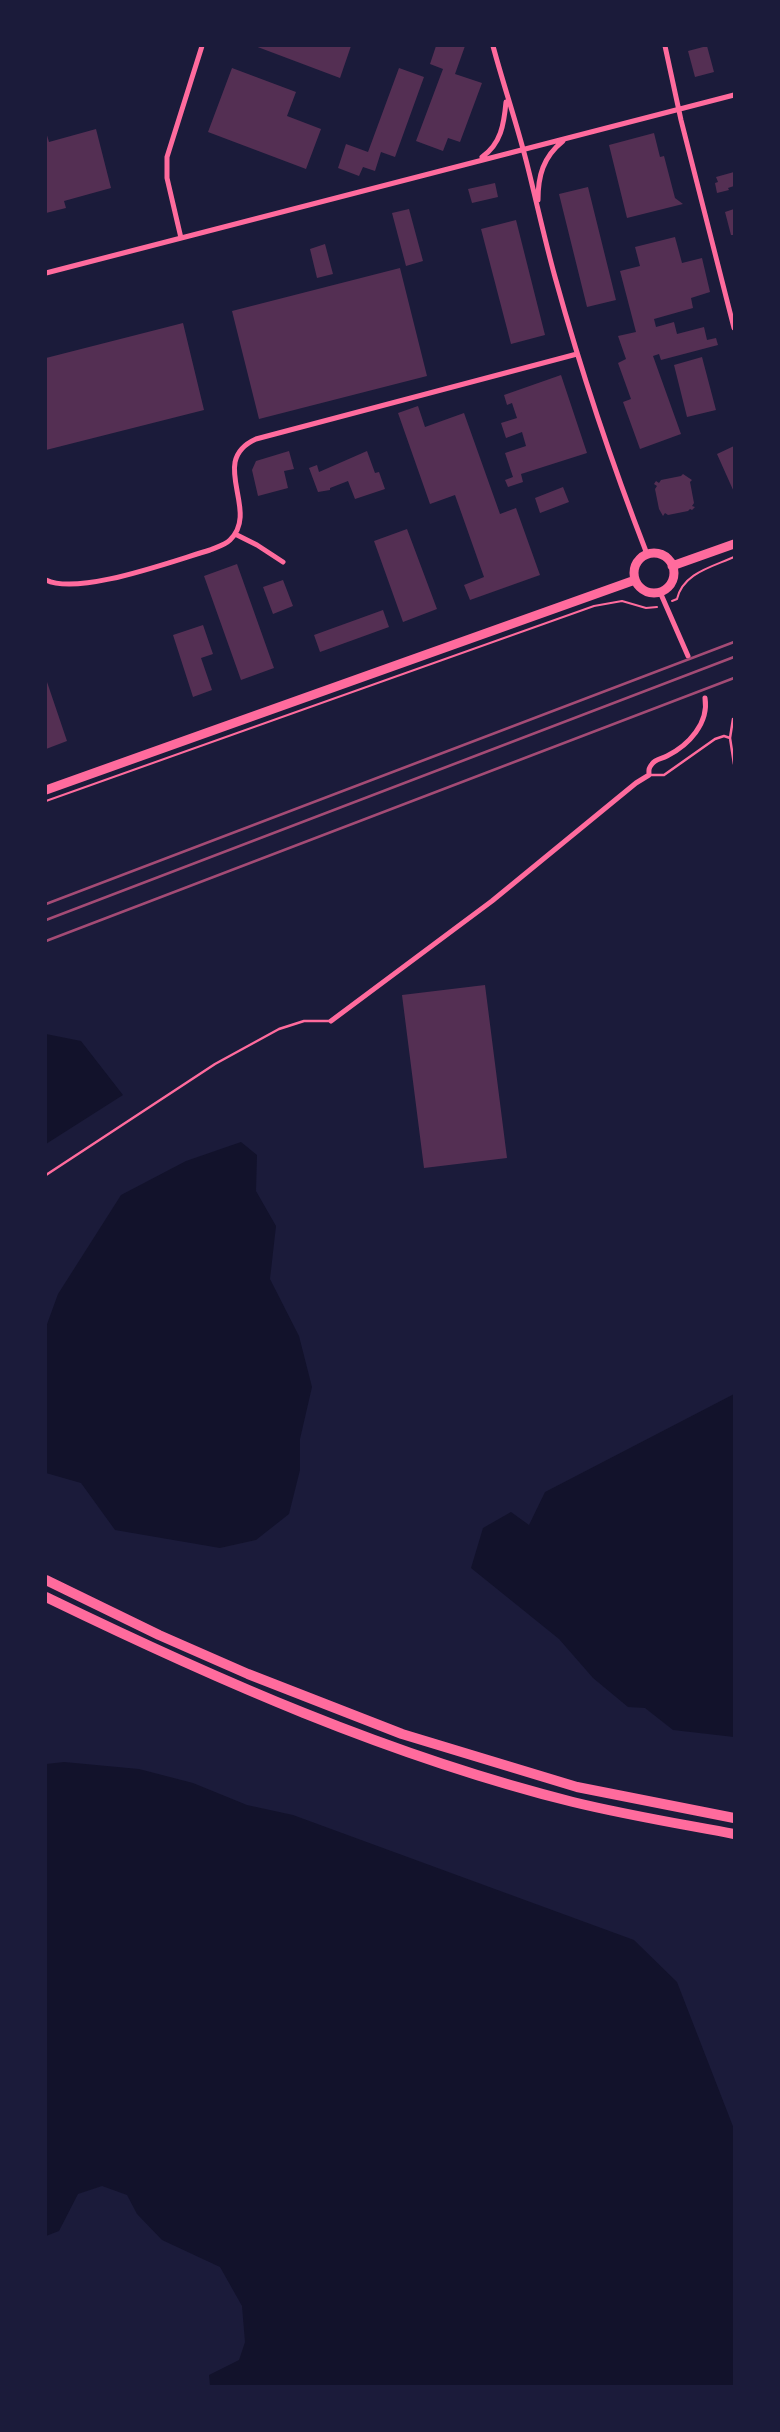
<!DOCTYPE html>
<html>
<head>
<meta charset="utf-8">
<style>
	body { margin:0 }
	#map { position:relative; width:780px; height:2432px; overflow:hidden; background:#1b1b3a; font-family:Roboto,sans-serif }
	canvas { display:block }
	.frame { position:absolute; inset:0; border:47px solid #1b1b3a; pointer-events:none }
</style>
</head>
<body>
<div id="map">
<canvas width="780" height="2432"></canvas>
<div class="frame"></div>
</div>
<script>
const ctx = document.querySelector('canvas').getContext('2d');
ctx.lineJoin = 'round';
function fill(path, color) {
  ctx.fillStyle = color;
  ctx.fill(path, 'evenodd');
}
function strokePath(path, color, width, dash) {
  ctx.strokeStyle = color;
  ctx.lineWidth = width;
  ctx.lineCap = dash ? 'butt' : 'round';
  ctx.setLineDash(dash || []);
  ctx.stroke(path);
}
fill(new Path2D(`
	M46 1034 81 1041 123 1095 46 1144Z
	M241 1142 257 1155 256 1191 276 1226 270 1279 299 1336 312 1387 300 1439V1470L289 1514 256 1540 220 1548 115 1530 81 1483 46 1473V1327L58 1294 121 1195 186 1161Z
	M734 1394V1737L673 1730 645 1708 628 1707 593 1678 559 1639 471 1568 483 1528 511 1512 529 1525 545 1492Z
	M64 1762 139 1769 193 1783 247 1805 293 1815 634 1940 677 1982 734 2129V2386H210L209 2375 239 2360 245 2342 242 2306 220 2267 162 2240 137 2214 127 2195 102 2186 78 2194 59 2231 46 2236V1764Z`), '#12122b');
fill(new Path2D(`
	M255 46H351L340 78Z
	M436 46H465L455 74 482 83 460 142 448 138 443 151 416 141 443 69 430 64Z
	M707 46 714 72 695 77 688 51Z
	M232 68 296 92 287 116 321 129 306 169 208 132Z
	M399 68 424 77 395 157 381 152 375 171 363 167 359 176 338 168 346 144 368 152Z
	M96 129 111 188 64 201 66 208 46 213V132L49 142Z
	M654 133 660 157 664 156 675 198 683 204 627 218 609 145Z
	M734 172V186L728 188 729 190 717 193 715 183 718 182 716 177Z
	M495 183 498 197 472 203 468 189Z
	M588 187 616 300 587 307 559 194Z
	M409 209 423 261 406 266 392 213Z
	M734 209V235H731L725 212Z
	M516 220 545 335 511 344 481 229Z
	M675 237 682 263 702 258 710 292 691 298 693 308 654 319 656 327 674 322 677 334 704 327 707 340 716 338 718 345 661 360 659 354 653 356 681 434 640 449 623 402 631 399 618 363 626 359 618 336 636 332 620 271 640 266 635 247Z
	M325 244 333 274 317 278 310 249Z
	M400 268 427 376 259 419 232 311Z
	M183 323 204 410 46 450V358Z
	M702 357 716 410 687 417 674 365Z
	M561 375 587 453 521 474 523 482 508 487 505 480 513 477 505 453 526 446 522 432 506 438 501 423 517 418 512 403 507 405 504 395Z
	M418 406 425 427 464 413 500 514 516 508 540 575 470 600 464 585 484 577 455 495 430 504 398 413Z
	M734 446V492L717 454Z
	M289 451 294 469 284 471 288 488 258 496 252 470 256 461Z
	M367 451 375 473 379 472 385 489 355 499 348 481 330 488V490L318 492 309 468 317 465 319 472Z
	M683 474 692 480 690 482 694 503 692 506 695 507 692 510 690 509 688 511 668 515 665 513 663 516 659 509 655 489 657 486 654 484 656 481 659 483 661 480 681 476Z
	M563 487 569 502 540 513 535 498Z
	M407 529 437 609 403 622 374 541Z
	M237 564 274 668 241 680 204 576Z
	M283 580 293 606 273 614 263 587Z
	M383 610 389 627 320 652 314 635Z
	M203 625 213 654 201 658 212 690 193 697 173 635Z
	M46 679 67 741 46 749Z
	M485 985 507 1158 424 1168 402 995Z`), '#542f53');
strokePath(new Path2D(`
	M672 601 677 599C683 573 712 567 734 557
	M46 801 594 606 622 601 646 608 657 607`), '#ff6b9d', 2);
strokePath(new Path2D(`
	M733 719 730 738 734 764
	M651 775H664L715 739 724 736 730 738
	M46 1175 215 1064 279 1029 304 1021H331`), '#ff6b9d', 2.5);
strokePath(new Path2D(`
	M493 46C504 87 518 127 528 168 537 204 545 241 555 277 581 371 612 464 647 554
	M665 46 681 120 734 328
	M482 157C501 144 504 124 506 102
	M538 200C538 176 543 157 563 141
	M181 238 167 178V157L202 46
	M46 273 734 95
	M235 534 257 545 283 562
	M46 580C79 596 172 561 210 550 217 547 225 545 230 540 261 510 207 461 256 439L577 354
	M660 592 688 656
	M331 1021 492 901 636 783 649 775C649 770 648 769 652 764 655 759 661 759 667 756 689 745 709 723 705 698`), '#ff6b9d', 5);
strokePath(new Path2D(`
	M634 573a20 20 0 1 1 40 0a20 20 0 1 1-40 0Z
	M672 566 734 544
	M46 790 635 580`), '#ff6b9d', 9);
strokePath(new Path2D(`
	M46 1580 159 1635 248 1674 402 1734 577 1787 734 1818
	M46 1597C215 1679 389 1756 573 1802 626 1815 681 1824 734 1834`), '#ff6b9d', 10);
strokePath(new Path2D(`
	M46 904 734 642
	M46 920 734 657
	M46 941 734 678`), '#a44b75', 2.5);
</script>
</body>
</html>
